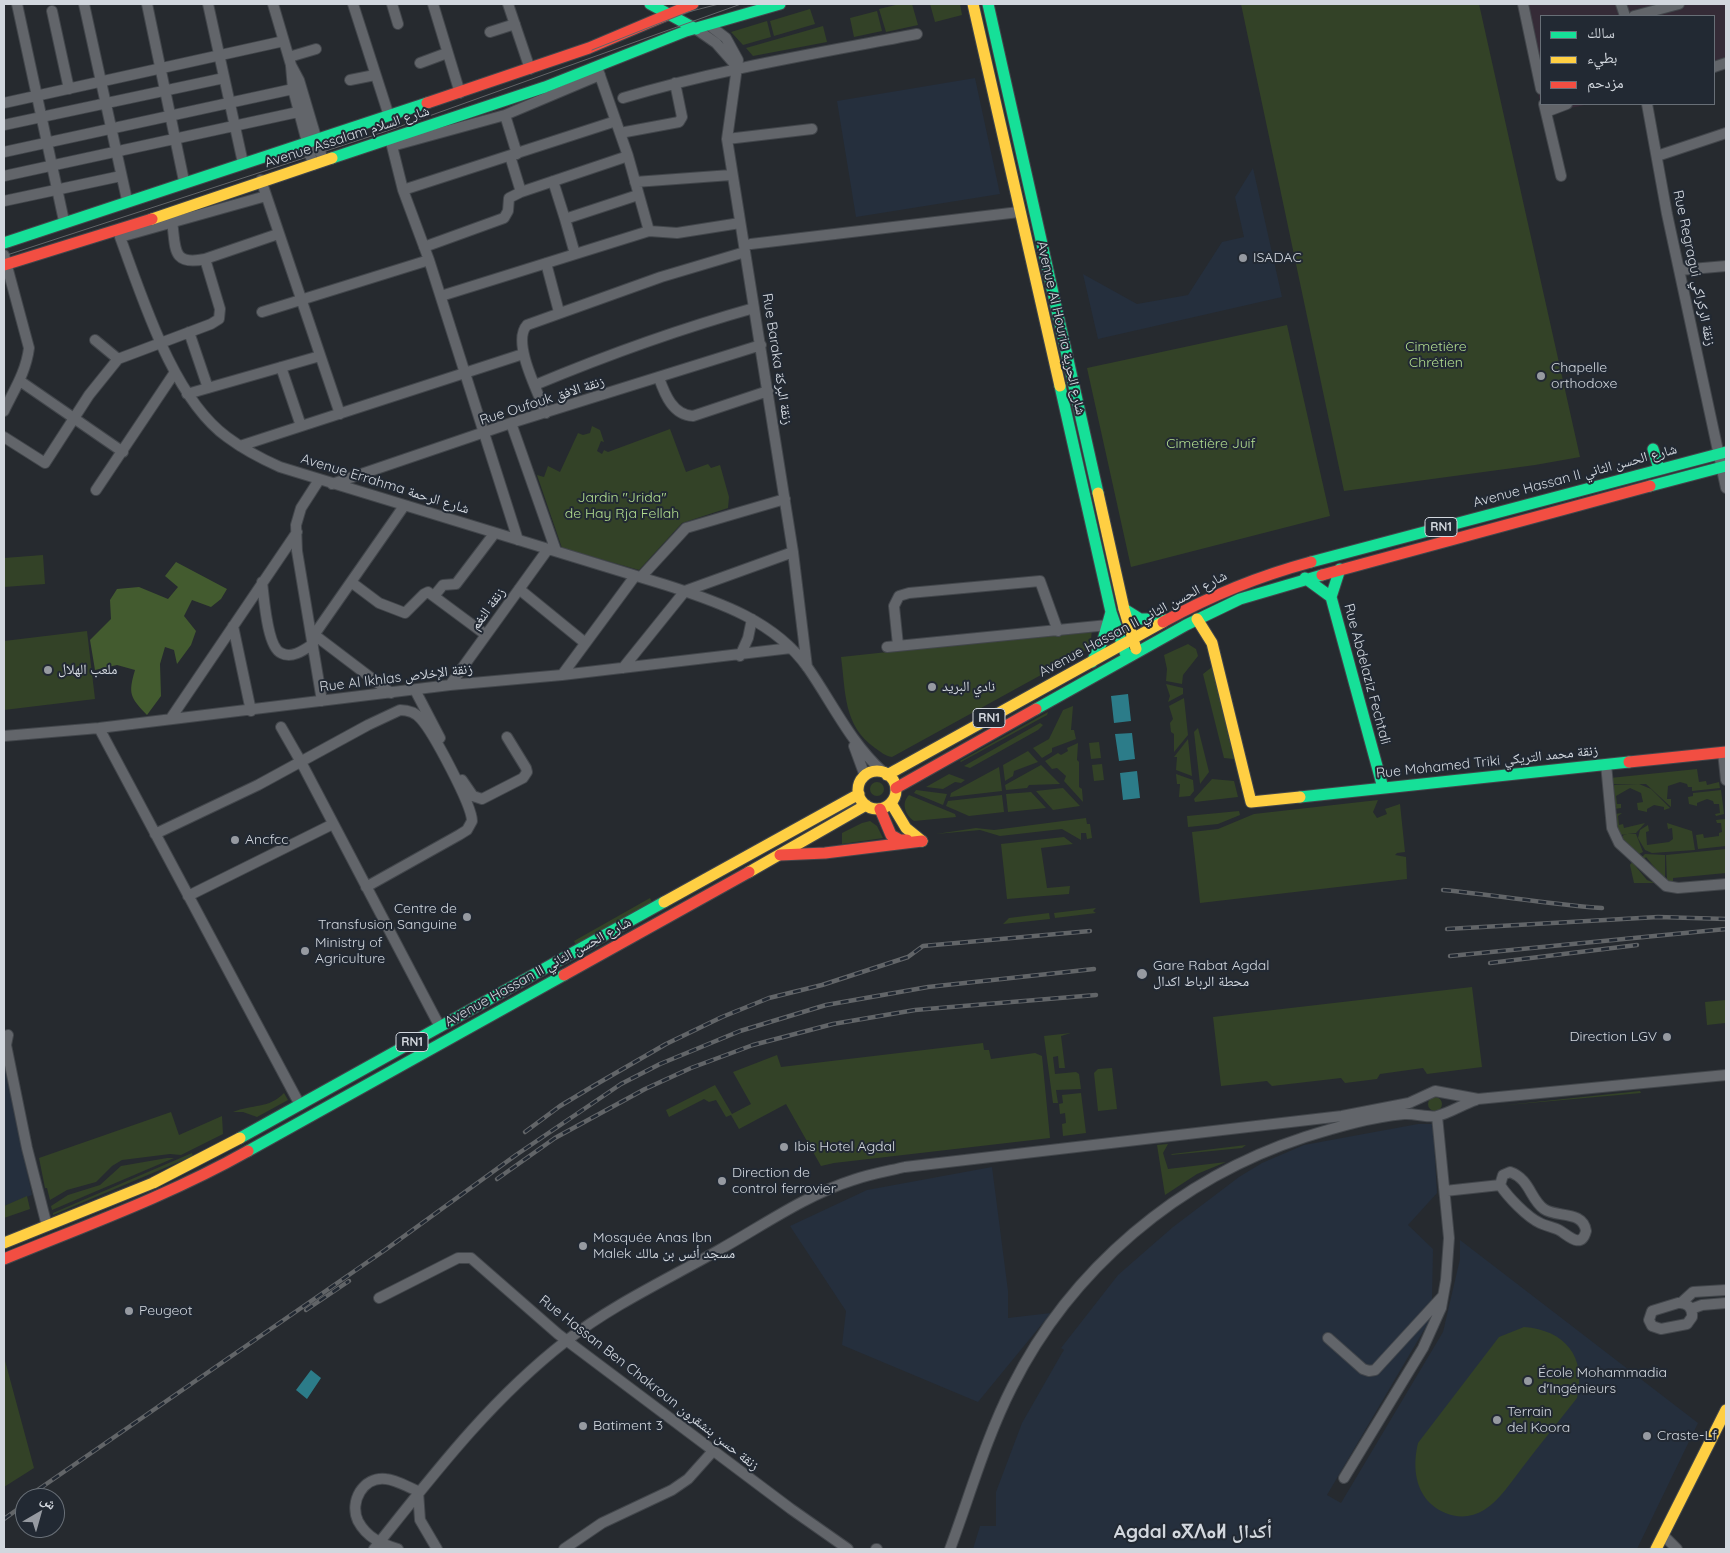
<!DOCTYPE html>
<html>
<head>
<meta charset="utf-8">
<style>
	body { margin:0 }
	#map { position:relative; width:1730px; height:1553px; overflow:hidden; background:#262a2f; font-family:Quicksand,"Noto Naskh Arabic",sans-serif }
	canvas { display:block }
	.frame { position:absolute; inset:0; border:5px solid #d2d7de; pointer-events:none }
	.legend { position:absolute; left:1540px; top:15px; width:175px; height:90px; box-sizing:border-box; background:#222933; border:1px solid #686f77; margin:0; padding:6px 9px; list-style:none; font-size:15px; color:#d2d7de }
	.legend li { display:flex; align-items:center; gap:10px; height:25px }
	.legend b { width:25px; border:1px solid #686f77 }
	.north { position:absolute; left:15px; top:1488px; width:50px; height:50px; box-sizing:border-box; background:#222933; border:1px solid #686f77; border-radius:50%; rotate:38deg; font-size:14px; font-weight:700; line-height:20px; text-align:center; color:#d2d7de }
	.north::after { content:''; display:block; margin:auto; width:18px; height:22px; background:#969aa1; clip-path:polygon(50% 0,100% 100%,50% 72%,0 100%) }
</style>
</head>
<body>
<div id="map">
<canvas width="1730" height="1553"></canvas>
<div class="frame"></div>
<ul class="legend">
<li><b style="height:6px;background:#16e098"></b>سالك</li>
<li><b style="height:6px;background:#ffcf43"></b>بطيء</li>
<li><b style="height:6px;background:#f24e42"></b>مزدحم</li>
</ul>
<div class="north">ش</div>
</div>
<script>
const ctx = document.querySelector('canvas').getContext('2d');
ctx.lineJoin = 'round';
function fill(path, color) {
  ctx.fillStyle = color;
  ctx.fill(path, 'evenodd');
}
function strokePath(path, color, width, dash) {
  ctx.strokeStyle = color;
  ctx.lineWidth = width;
  ctx.lineCap = dash ? 'butt' : 'round';
  ctx.setLineDash(dash || []);
  ctx.stroke(path);
}
function label(font, color, halo, rows, align = 'center') {
  ctx.font = font + ' Quicksand,"Noto Naskh Arabic","Noto Sans Tifinagh",sans-serif';
  ctx.lineWidth = 4;
  ctx.setLineDash([]);
  ctx.textBaseline = 'middle';
  ctx.strokeStyle = halo;
  ctx.fillStyle = color;
  for (const [text, x, y, turn = 0] of rows) {
    ctx.save();
    ctx.translate(x, y);
    ctx.rotate((+turn || 0) * Math.PI / 180);
    ctx.textAlign = isNaN(turn) ? turn : align;
    if (halo) ctx.strokeText(text, 0, 0);
    ctx.fillText(text, 0, 0);
    ctx.restore();
  }
}
fill(new Path2D(`
	M1517 4H1726V69L1714 72V16H1541V104H1589L1543 114Z`), '#352b37');
fill(new Path2D(`
	M975 78 1000 194 856 217 837 101Z
	M1253 168 1282 297 1098 339 1083 274 1137 304 1188 295 1222 242 1244 237 1235 197Z
	M4 1061 32 1195 4 1206Z
	M1418 1124H1433L1437 1193 1408 1225 1433 1249 1432 1300 1428 1323 1327 1495 1341 1503 1443 1332 1460 1259V1240L1698 1423 1637 1549H973L980 1526H996V1492L1022 1423 1062 1353 1064 1350 1061 1348 1118 1275 1173 1227 1239 1177 1262 1163 1304 1145Z
	M992 1167 1008 1291V1318L1051 1313 978 1402 842 1345 846 1311 790 1226 867 1190Z`), '#252f3d');
fill(new Path2D(`
	M900 4H912L918 25 886 32 879 9Z
	M930 4H960L962 15 935 22Z
	M1241 4H1479L1580 457 1535 465 1344 491Z
	M810 9 815 24 774 36 770 21Z
	M877 11 882 31 854 37 850 18Z
	M767 21 771 37 743 45 731 32Z
	M823 26 827 42 753 56 746 48Z
	M1287 325 1330 516 1131 567 1087 368Z
	M592 426 600 430 604 442 601 441 597 451 602 454 604 450 608 452 670 429 686 472 708 464 711 468 720 465 729 497 728 508 682 523 639 570 562 548 537 475 544 477 548 466 560 472 578 433 583 435 590 433Z
	M43 555 45 584 4 587V558Z
	M1092 630 1090 648 892 757C885 756 881 752 875 748 843 725 846 693 841 657Z
	M87 631 95 699 4 710V641Z
	M1188 644 1196 649 1198 656 1183 675 1182 684 1166 681 1167 669 1164 655Z
	M1212 667 1234 759 1224 758 1203 674Z
	M1166 684 1183 688V694L1168 702 1170 696Z
	M1184 698 1188 735 1174 752V734L1171 732 1170 723 1173 719 1169 706Z
	M1073 706 1071 730H1074L1076 739 1052 748V752L1042 758 1033 748 1049 739 1063 710Z
	M1048 712 1047 715 961 762 960 761Z
	M1040 723 1043 725 1038 730 970 768 964 766Z
	M1198 728 1209 772 1200 784 1194 732Z
	M1188 739 1192 776 1176 770 1177 757H1174Z
	M1099 742 1101 758 1091 759 1089 743Z
	M1078 743 1077 760 1079 762V787L1082 789 1083 802 1064 781 1066 776 1057 768 1052 769 1045 761 1058 753 1061 755 1068 751 1067 748Z
	M1028 751 1038 762 1014 771 1013 776 1005 781 1003 765Z
	M1102 764 1104 780 1094 781 1092 765Z
	M1041 765 1060 784 1029 785 1027 788 1006 790 1005 785Z
	M999 767 1002 791 950 797 951 793Z
	M1697 769 1699 782 1706 781 1707 785 1719 782 1720 788 1692 791V787H1688L1687 784 1680 782 1668 786 1667 799H1671V807L1646 784H1611L1610 778Z
	M949 774 965 780 961 783 955 782 943 789 926 787Z
	M1176 774 1193 780 1194 791 1190 796 1179 797 1180 784H1177Z
	M1212 779 1234 781 1238 797 1195 802 1194 799Z
	M870 789a7 7 0 1 1 14 0a7 7 0 1 1-14 0Z
	M1639 784 1651 789 1670 808 1664 810V807L1654 805 1647 809V812L1638 810 1637 803 1643 802 1641 793 1630 788 1616 796 1617 804H1621V808L1614 809 1611 785Z
	M1063 788 1080 806 1053 810 1036 791Z
	M916 790 947 794 943 805 914 793Z
	M1721 790 1724 814 1716 816 1715 814 1720 813 1719 804H1714L1713 801 1707 799 1697 803V806L1689 804 1688 797 1693 796V793Z
	M1031 792 1046 808 1008 812 1006 794Z
	M909 795 955 814 956 817 914 821C905 815 901 803 909 795Z
	M1002 795 1004 812 969 816 946 806 948 801Z
	M1378 800 1373 812 1377 818 1387 814 1385 809 1400 804 1405 852 1397 853 1395 855 1406 857 1407 879 1200 903 1192 832 1218 829 1254 814Z
	M1239 811 1240 815 1218 824 1188 827 1187 816Z
	M1622 813 1618 816 1619 825 1623 824 1624 828 1645 823 1636 833 1619 835 1615 814Z
	M1086 818 1087 824H1090L1092 838 1087 839 1086 833H1081V840L1062 829 1000 836 980 830 936 834 976 828 994 830Z
	M1725 819 1726 846 1698 849 1696 835 1703 834 1704 838 1719 836V833L1722 832 1721 823H1717L1716 820Z
	M870 821 877 826 883 838 842 844V833L862 823Z
	M1667 823 1692 831 1695 850 1652 853 1645 850 1638 838 1640 830 1648 825 1649 831 1646 832 1647 845 1669 842 1673 839 1672 828 1668 829Z
	M1624 834H1636L1643 852 1639 854 1622 838Z
	M1064 837 1073 844 1041 848 1047 888 1070 886 1069 894 1007 899 1001 844Z
	M1726 849V873L1673 878V882L1667 881 1666 855Z
	M1645 854 1665 855V880L1646 857 1643 860 1642 857Z
	M1632 862 1647 880 1655 883H1634L1630 865Z
	M650 898 652 902 576 945 574 941Z
	M1096 908 1093 911 1096 913 1055 918 1054 913Z
	M1049 913 1050 919 1003 924 1009 918Z
	M1472 987 1482 1067 1427 1074 1423 1068 1380 1074 1377 1079 1345 1083 1341 1078 1272 1086 1267 1081 1221 1086 1213 1017Z
	M1726 1000V1026L1725 1023 1707 1025 1705 1002Z
	M1071 1033 1061 1036 1065 1068H1059L1058 1056 1053 1057 1055 1074 1076 1072 1079 1074 1081 1089 1056 1090 1058 1103H1053L1044 1036Z
	M983 1043 984 1050H989L991 1059 1035 1053 1042 1056 1050 1138 834 1163 821 1166 786 1104 739 1129 731 1115 726 1117 716 1100 709 1102 704 1099 669 1117 666 1110 715 1085 732 1114 751 1104 733 1072 777 1055 781 1067Z
	M1112 1068 1117 1109 1098 1111 1094 1073 1098 1069Z
	M1640 1091 1641 1093 1496 1106H1497Z
	M284 1093 288 1100 257 1117 243 1112H233C252 1104 269 1109 284 1093Z
	M1081 1093 1086 1133 1063 1136 1062 1124 1066 1123 1065 1113 1060 1114 1059 1104 1063 1103 1062 1095Z
	M1428 1104a7 7 0 1 1 14 0a7 7 0 1 1-14 0Z
	M171 1112 179 1135 222 1116 223 1134 181 1155 170 1154 122 1160 112 1166 96 1182 67 1190 50 1200 47 1188H45L39 1158Z
	M1168 1144 1163 1153 1168 1169 1226 1162 1197 1174 1165 1195 1157 1145Z
	M1246 1145 1242 1148 1171 1155 1172 1154Z
	M192 1153 193 1156 53 1215V1213Z
	M167 1158H174L52 1210 51 1206 68 1195 100 1185 121 1166Z
	M27 1196 30 1209 4 1218V1206Z
	M1524 1327C1565 1330 1587 1357 1577 1398 1559 1421 1540 1444 1522 1468 1511 1482 1500 1500 1484 1510 1467 1521 1445 1517 1431 1504 1414 1488 1413 1464 1418 1443L1499 1337Z
	M4 1357 34 1468 4 1487Z`), '#334227');
fill(new Path2D(`
	M176 562 227 589 221 599 211 607 192 600 184 616 196 631 191 645 177 664 174 650 165 647 160 664 161 696 147 715C130 697 128 694 135 670L117 665 95 670 90 640 111 619 110 600 117 589 139 587 168 599 178 587 165 576Z`), '#435b2f');
fill(new Path2D(`
	M1128 694 1131 721 1114 723 1111 696Z
	M1132 733 1135 759 1119 761 1115 734Z
	M1137 771 1140 798 1123 800 1120 773Z
	M311 1370 321 1378 307 1399 296 1390Z`), '#2c7c89');
const street = new Path2D(`
	M17 4 64 221
	M84 4 127 200
	M147 4 184 181
	M208 4 243 163
	M273 4 291 65 299 80 323 161
	M353 4 389 116
	M392 4 398 24
	M433 4 460 93
	M508 4 530 69
	M1523 4 1541 89
	M1621 4 1625 16
	M52 11 69 89
	M1634 16 1679 4
	M709 25 726 38 738 60 727 139 793 552 807 667
	M696 29 716 43 738 68
	M490 32 515 24
	M289 57 316 49
	M420 63 447 53
	M291 66 293 89 313 165
	M1714 67 1726 63
	M598 70 628 156 649 231
	M350 80 375 75
	M623 98C719 69 819 53 917 34
	M4 103 284 41
	M1544 104 1561 176
	M1647 104 1667 214 1726 488
	M1546 112 1567 104
	M505 115 517 154
	M4 125 224 78
	M620 133 679 122 682 117 675 83
	M390 138 403 190 429 260 518 540
	M727 139 812 129
	M392 146 505 115 600 75
	M4 152 293 89
	M510 156 521 192
	M1657 156 1726 133
	M4 176 298 112
	M261 180 340 414
	M553 181 565 219 638 195
	M635 182 731 175
	M403 190 616 121
	M266 196 120 237C143 299 173 398 227 437 243 449 262 459 280 467L666 585C719 602 775 621 808 668 833 704 850 742 883 772
	M4 201 121 176
	M565 219 575 254
	M751 244 1019 212
	M424 247 504 218 508 211 509 198 521 192 628 156
	M4 255 29 348C26 372 14 390 4 411
	M205 259 278 234
	M546 263 559 312
	M1680 270 1726 266
	M441 296 649 231 677 233 740 223
	M262 312 429 260
	M189 332 208 388
	M95 340 118 359
	M281 367 301 426
	M659 378C665 395 673 415 693 416L768 391
	M20 381 123 452
	M535 385C607 355 679 329 754 308
	M187 394 320 356
	M546 413C539 394 511 342 527 325L661 277 745 252
	M511 423 556 551
	M4 437 45 463 89 395 118 359 211 324 219 319 220 309 205 259C171 266 176 248 172 221
	M240 446 523 354
	M319 480 301 508 296 525 297 551 322 701
	M332 484 511 423 761 345
	M96 490 175 372
	M641 577 686 528 785 499
	M262 582C264 597 267 647 281 653 292 659 304 650 313 644
	M351 582 379 603 405 613 424 594 428 592 486 635
	M519 589 584 642
	M434 596 443 585 456 584 494 534
	M233 626 251 711
	M312 633 391 693
	M314 635 404 506
	M898 645 894 606 899 596 909 593 1040 581 1058 631
	M887 647 1108 625
	M740 656 748 638 752 619
	M623 668 685 591 793 552
	M562 675 635 576
	M450 685 548 549
	M415 690 440 738
	M171 718 297 532
	M281 727 301 762 440 1027
	M99 728 300 1105
	M4 736 99 728 450 685 562 675 791 648
	M854 746 865 776
	M1723 752 1726 780
	M1606 764 1612 828 1619 843 1666 886 1678 888 1726 884
	M462 780 473 796 482 799 523 778 527 772 526 768 507 737
	M155 834 258 785 368 725 400 710C408 710 416 713 421 719 433 732 472 805 472 821L467 830 459 835 366 887
	M188 896 333 824
	M8 1035 6 1045 27 1148 47 1226
	M1510 1172C1530 1179 1530 1199 1544 1209 1557 1218 1583 1210 1586 1231 1581 1250 1568 1235 1559 1230 1553 1227 1546 1226 1540 1223 1527 1217 1508 1197 1500 1185L1503 1175Z
	M1445 1191 1500 1185
	M379 1298 458 1258H471L558 1334 791 1509 848 1549
	M1678 1303C1687 1302 1693 1308 1692 1317L1687 1324 1661 1329 1652 1326 1649 1320 1652 1311Z
	M1681 1303 1693 1292 1726 1290
	M1691 1309 1702 1305 1726 1303
	M1328 1338 1363 1369 1369 1371 1375 1370 1442 1297
	M1344 1478 1423 1348 1441 1308 1446 1280 1449 1238 1437 1116
	M1663 1535 1677 1549
	M374 1549C433 1475 490 1400 566 1341 612 1305 668 1279 719 1250 762 1226 806 1195 853 1180 870 1174 888 1171 905 1167L1342 1116 1409 1103 1435 1091 1478 1099 1726 1075
	M398 1549C382 1544 367 1538 358 1521 349 1502 363 1476 386 1479 397 1480 407 1487 418 1491L420 1520 437 1549
	M564 1549 602 1523 672 1490 688 1479 713 1451
	M876 1549H877
	M950 1549C970 1495 986 1438 1012 1387 1071 1269 1179 1178 1305 1137 1337 1127 1371 1117 1404 1114 1414 1113 1429 1118 1437 1116 1450 1113 1463 1104 1476 1100`);
const fast = new Path2D(`
	M650 4 696 29
	M988 4 1098 493
	M332 158 545 87 686 31 780 4
	M4 243 427 103
	M1060 386 1111 612 1126 655
	M1653 449 1659 469
	M1650 486 1726 466
	M1311 562 1726 452
	M1340 569 1331 597 1383 788
	M1305 578 1331 597
	M1124 609 1140 619H1163
	M1092 662 1103 640 1111 612
	M1036 709 1186 625 1240 599 1322 575
	M1300 797 1629 762
	M240 1138 664 902
	M248 1151 564 975`);
const slow = new Path2D(`
	M973 4 1060 386
	M152 219 332 158
	M1098 493 1124 609 1136 649
	M1197 619 1212 643 1251 802 1300 797
	M858 790a19 19 0 1 1 38 0a19 19 0 1 1-38 0Z
	M887 775 1163 622
	M891 803 906 828 922 841
	M749 872 866 805
	M664 902 859 794
	M4 1243 153 1183 240 1138
	M1656 1549 1726 1410`);
const jam = new Path2D(`
	M427 103 589 48 693 4
	M4 265 152 219
	M1322 575 1650 486
	M1163 622C1210 596 1259 576 1311 562
	M1629 762 1726 752
	M896 788 1036 709
	M880 809 891 835 900 840H907
	M780 855 825 853 922 841
	M564 975 749 872
	M4 1259C87 1225 170 1195 248 1151`);
strokePath(street, '#42464b', 12);
strokePath(fast, '#42464b', 13);
strokePath(slow, '#42464b', 13);
strokePath(jam, '#42464b', 13);
strokePath(street, '#62656a', 10);
strokePath(fast, '#16e098', 11);
strokePath(slow, '#ffcf43', 11);
strokePath(jam, '#f24e42', 11);
strokePath(new Path2D(`
	M592 50 688 12 719 4
	M4 256 390 130 741 4`), '#626568', 1);
const rail = new Path2D(`
	M1443 890C1496 895 1548 904 1602 908
	M1447 929 1658 917 1726 919
	M1450 956 1726 929
	M1490 963 1637 945
	M525 1132 560 1106 595 1085 666 1044 722 1017 769 998 822 985 908 957 923 946 1090 931
	M497 1179 555 1138 645 1089 691 1068 753 1045 833 1024 915 1010 1096 995
	M306 1310 349 1281
	M26 1498 385 1250 516 1155 621 1084 660 1064 740 1031 826 1005 928 987 1094 969
	M4 1519 25 1504`);
strokePath(rail, '#626568', 4.5);
strokePath(rail, '#222933', 2.5, [8]);
for (const [x, y, r, color] of [
	[1243,258,5,"#969aa1"],
	[1541,376,5,"#969aa1"],
	[48,670,5,"#969aa1"],
	[932,687,5,"#969aa1"],
	[235,840,5,"#969aa1"],
	[467,917,5,"#969aa1"],
	[305,951,5,"#969aa1"],
	[1142,974,6,"#969aa1"],
	[1667,1037,5,"#969aa1"],
	[784,1147,5,"#969aa1"],
	[722,1181,5,"#969aa1"],
	[583,1246,5,"#969aa1"],
	[129,1311,5,"#969aa1"],
	[1528,1381,5,"#969aa1"],
	[1497,1420,5,"#969aa1"],
	[583,1426,5,"#969aa1"],
	[1647,1436,5,"#969aa1"]
]) {
  const dot = new Path2D();
  dot.arc(x, y, r, 0, 2 * Math.PI);
  ctx.fillStyle = color;
  ctx.fill(dot);
  strokePath(dot, '#222933', 2);
}
for (const [x, y, w] of [
	[1441,527,32],
	[989,718,32],
	[412,1042,32]
]) {
  const box = new Path2D();
  box.roundRect(x - w / 2, y - 9.5, w, 19, 4);
  ctx.fillStyle = '#222933';
  ctx.fill(box);
  strokePath(box, '#d2d7de', 1);
}
label('bold 12px', '#d2d7de', null, [
	["RN1",1441,527],
	["RN1",989,718],
	["RN1",412,1042]
]);
label('14px', '#d2d7de', '#222933', [
	["Avenue Assalam شارع السلام",347,137,-18],
	["Rue Regragui زنقة الركراكي",1694,268,78],
	["Avenue Al Houria شارع الحرية",1061,328,77],
	["Rue Baraka زنقة البركة",777,359,81],
	["Rue Oufouk زنقة الافق",542,401,-18],
	["Avenue Hassan II شارع الحسن الثاني",1575,476,-15],
	["Avenue Errahma شارع الرحمة",385,484,17],
	["زنقة النغم",488,609,-54],
	["Avenue Hassan II شارع الحسن الثاني",1133,624,-28],
	["Rue Abdelaziz Fechtali",1367,674,75],
	["Rue Al Ikhlas زنقة الإخلاص",396,678,-7],
	["Rue Mohamed Triki زنقة محمد التريكي",1487,762,-6],
	["Avenue Hassan II شارع الحسن الثاني",538,972,-29],
	["Rue Hassan Ben Chakroun زنقة حسن بنشقرون",649,1383,38]
]);
label('14px', '#d2d7de', '#222933', [
	["ISADAC",1253,258],
	["Chapelle",1551,368],
	["orthodoxe",1551,384],
	["ملعب الهلال",58,670],
	["نادي البريد",942,687],
	["Ancfcc",245,840],
	["Centre de",457,909,"right"],
	["Transfusion Sanguine",457,925,"right"],
	["Ministry of",315,943],
	["Agriculture",315,959],
	["Gare Rabat Agdal",1153,966],
	["محطة الرباط اكدال",1153,982],
	["Direction LGV",1657,1037,"right"],
	["Ibis Hotel Agdal",794,1147],
	["Direction de",732,1173],
	["control ferrovier",732,1189],
	["Mosquée Anas Ibn",593,1238],
	["Malek مسجد أنس بن مالك",593,1254],
	["Peugeot",139,1311],
	["École Mohammadia",1538,1373],
	["d'Ingénieurs",1538,1389],
	["Terrain",1507,1412],
	["del Koora",1507,1428],
	["Batiment 3",593,1426],
	["Craste-Lf",1657,1436]
], 'left');
label('14px', '#b3df90', '#222933', [
	["Cimetière",1436,347],
	["Chrétien",1436,363],
	["Cimetière Juif",1211,444],
	["Jardin \"Jrida\"",622,498],
	["de Hay Rja Fellah",622,514]
]);
label('bold 19px', '#d2d7de', '#222933', [
	["Agdal ⴰⴳⴷⴰⵍ أكدال",1193,1532]
]);
</script>
</body>
</html>
